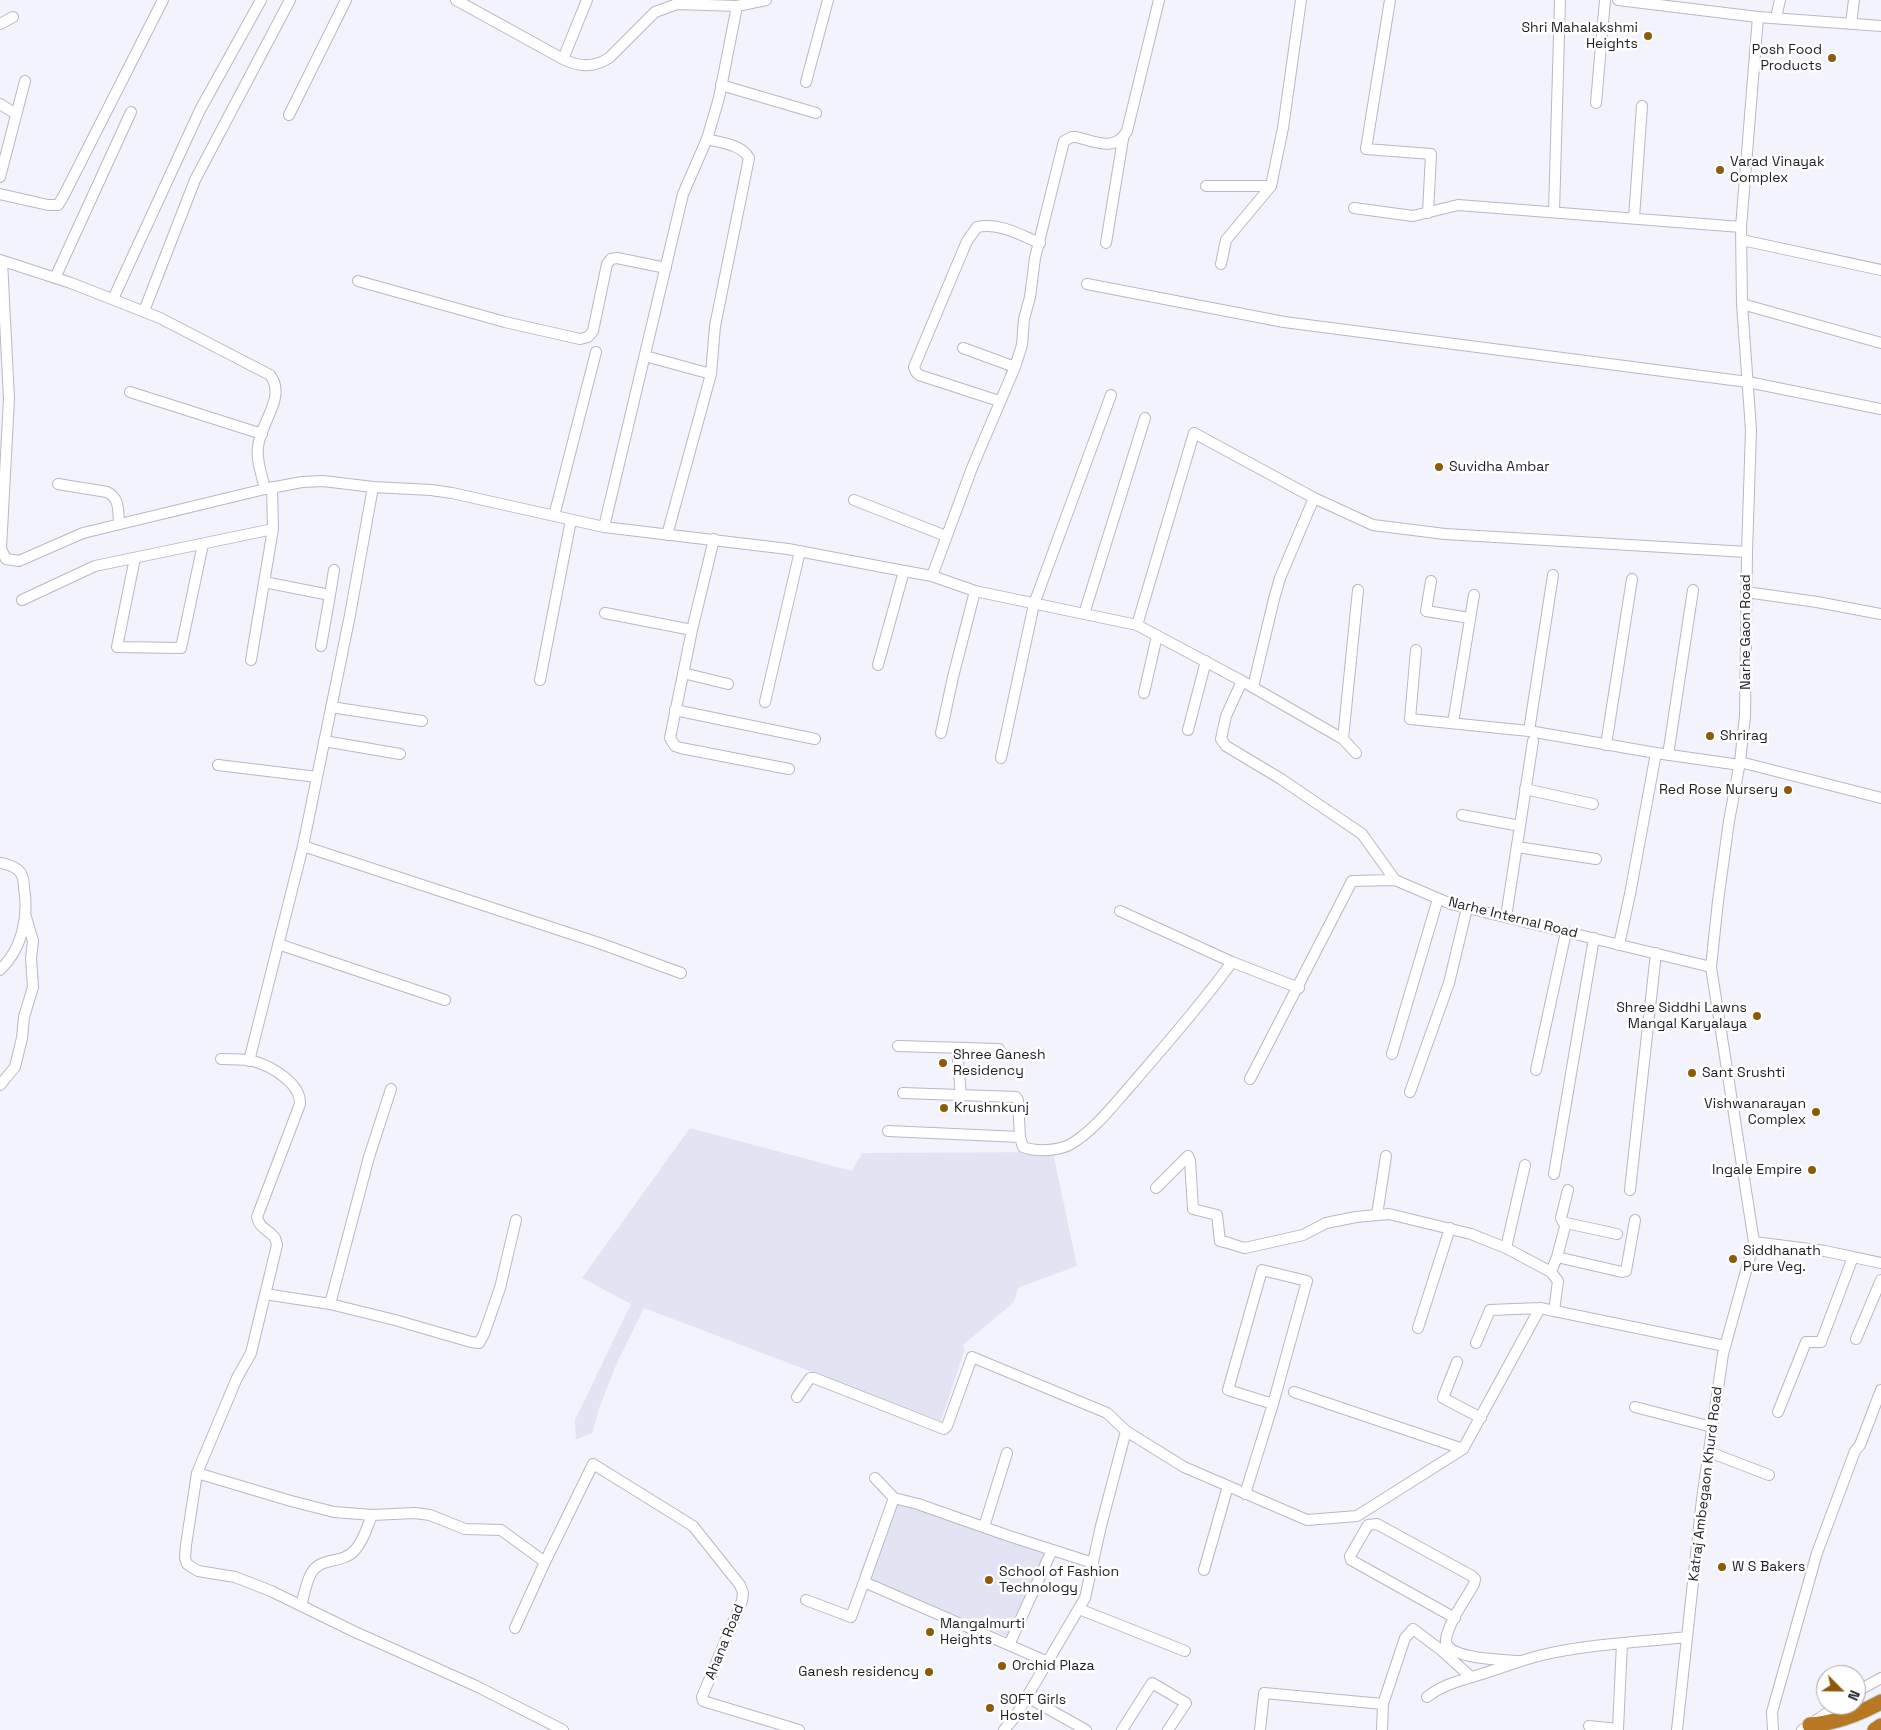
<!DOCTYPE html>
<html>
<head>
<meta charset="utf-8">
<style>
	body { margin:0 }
	#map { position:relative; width:1881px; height:1730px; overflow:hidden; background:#f3f3fe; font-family:"Space Grotesk",sans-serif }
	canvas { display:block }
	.north { position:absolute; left:1816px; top:1665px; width:50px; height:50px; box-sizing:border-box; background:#fff; border:1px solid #a5a5a7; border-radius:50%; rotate:113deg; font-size:14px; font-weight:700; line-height:20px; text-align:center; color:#1e1e23 }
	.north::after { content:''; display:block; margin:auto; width:18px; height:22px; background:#8e5a0a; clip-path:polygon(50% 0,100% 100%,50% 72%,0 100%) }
</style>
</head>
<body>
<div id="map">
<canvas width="1881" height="1730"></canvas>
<div class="north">N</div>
</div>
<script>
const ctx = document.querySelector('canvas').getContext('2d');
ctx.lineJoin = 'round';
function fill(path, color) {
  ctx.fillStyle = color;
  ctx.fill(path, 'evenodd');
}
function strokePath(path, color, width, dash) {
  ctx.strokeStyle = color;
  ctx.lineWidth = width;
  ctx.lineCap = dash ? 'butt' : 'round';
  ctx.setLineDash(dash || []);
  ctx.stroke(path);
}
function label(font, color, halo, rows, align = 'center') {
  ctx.font = font + ' "Space Grotesk",sans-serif';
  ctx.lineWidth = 5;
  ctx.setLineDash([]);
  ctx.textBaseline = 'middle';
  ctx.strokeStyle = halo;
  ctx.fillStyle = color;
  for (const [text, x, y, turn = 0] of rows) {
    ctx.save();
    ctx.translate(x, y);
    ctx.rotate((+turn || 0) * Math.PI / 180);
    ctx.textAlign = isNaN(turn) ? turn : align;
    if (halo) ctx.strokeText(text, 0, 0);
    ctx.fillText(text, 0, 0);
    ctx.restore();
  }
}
fill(new Path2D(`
	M690 1128 852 1171 862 1153 1053 1152 1077 1266 1018 1288 1014 1302 963 1345 965 1349 941 1421 644 1308 616 1365 600 1406 592 1433 576 1440 575 1420 631 1304 582 1278Z
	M889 1499 1053 1554 1016 1640 859 1575Z`), '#e2e4f3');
const minor = new Path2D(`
	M456 0 563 59C579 67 593 68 609 58L655 12 677 4 737 6
	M1390 0 1366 149 1431 154 1428 213
	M1618 0 1758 17 1881 26
	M1776 18 1780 0
	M0 24 13 17
	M1851 24 1854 0
	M563 59 587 0
	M806 82 828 0
	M721 85 816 113
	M1596 103 1605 0
	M0 104 16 114
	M289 115 346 0
	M0 177 25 81
	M1206 186H1271
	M0 194 48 205H58L63 197 163 0
	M1354 208 1413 216 1458 205 1741 227
	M1554 212 1560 0
	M1634 218 1642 106
	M1742 240 1881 270
	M1106 243 1123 139
	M0 260 71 283 160 318 270 375C287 397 260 423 258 447 256 461 262 475 265 489L302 482 323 481 373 487 431 490 452 493 604 527 788 549 904 571 932 576 975 591 1137 625 1242 681 1343 739 1356 753
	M2 261 9 399 1 549 6 559 19 561 83 533 265 489
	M1221 264 1226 240 1271 186 1283 128 1301 0
	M55 278 131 112
	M358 281 505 322 580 339 588 337 593 331 607 264 611 259 617 258 666 268
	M1087 284 1284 322 1748 382 1881 409
	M113 299 200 110 261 0
	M1742 304 1881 343
	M144 311 195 180 290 0
	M963 348 1015 367
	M645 356 711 374
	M130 392 262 434
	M999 401 919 375 916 372 914 367 967 241 977 227C999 222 1020 235 1040 243
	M58 484 107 492C120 498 118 511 119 524
	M854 500 946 536
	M554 516 596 352
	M604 527 683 194 707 139 719 98 737 6 766 0
	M667 535 711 374 715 326 749 158C741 144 721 143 707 139
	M714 539 692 630 670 738 675 746 681 748 789 769
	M135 558 117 647 181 648 203 544
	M932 576 972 468 1015 367 1022 345 1024 319 1030 297 1035 258 1064 141 1072 137H1076C1096 142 1115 152 1127 131L1159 0
	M1431 581 1426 611 1470 618
	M264 582 330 595 321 646
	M1746 592 1817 602 1881 614
	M330 595 334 570
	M22 600 95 566 273 529
	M605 613 692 630
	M1084 614 1145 418
	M1137 625 1194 433 1314 498 1373 525 1445 534 1747 552
	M1416 650 1410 719 1529 731 1656 753 1740 765
	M251 660 273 529 272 487
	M878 665 904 571
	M683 673 728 684
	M540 680 571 520
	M1242 681 1226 716 1221 739 1226 746 1281 779 1362 834 1395 880 1451 904 1711 967
	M1253 687 1274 599 1280 578 1314 498
	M1144 693 1157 636
	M765 702 800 551
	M331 707 422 721
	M675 710 815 739
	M1453 723 1474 595
	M1188 730 1206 661
	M1529 731 1553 575
	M941 733 953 677 975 591
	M1343 739 1358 590
	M324 741 400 754
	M1606 745 1632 579
	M1668 755 1693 590
	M1001 758 1034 604 1111 395
	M1740 762 1881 798
	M218 765 317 777
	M1525 789 1593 804
	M1462 815 1520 826
	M303 846 599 943 681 973
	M1517 847 1596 859
	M0 863C6 864 13 866 18 870 23 874 24 881 24 888 29 917 22 949 0 970
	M1120 911 1232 962
	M1506 917 1533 741
	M278 944 445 1000
	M1619 945 1630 894 1656 753
	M898 1046 999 1049
	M957 1048 961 1096
	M1392 1054 1438 899
	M221 1059C231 1059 243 1059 253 1061 271 1066 301 1083 300 1104L257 1217C259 1228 269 1230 275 1238L277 1245 251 1353 237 1378 197 1473 186 1545 185 1558 187 1564 198 1571 235 1577 271 1591 355 1632 476 1686 563 1730
	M249 1061 303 846 350 615 373 487
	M1536 1070 1566 932
	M1250 1079 1352 881 1395 880
	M0 1085 15 1067 22 1038 24 1017 33 987 31 958 33 941 26 917
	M1410 1092 1449 983 1467 908
	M903 1093 1016 1097 1018 1100 1020 1137 1023 1147C1036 1152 1059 1151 1071 1144 1096 1129 1114 1104 1133 1083 1167 1043 1202 1004 1232 962L1299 988
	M888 1131 1020 1137
	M1554 1174 1594 938
	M1156 1188 1188 1156 1190 1161 1193 1209 1217 1215 1220 1241C1232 1243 1235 1246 1245 1248L1303 1235 1326 1223 1356 1217 1389 1214 1471 1234 1506 1248 1551 1272 1558 1281 1554 1311
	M1630 1190 1656 953
	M1377 1215 1386 1156
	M1566 1223 1563 1222 1561 1218 1568 1190
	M1754 1242 1825 1251 1881 1263
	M1506 1248 1525 1165
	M1557 1257 1622 1272 1626 1271 1635 1220
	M1551 1272 1557 1257 1566 1223 1617 1234
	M265 1294 330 1304 395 1320 471 1342 479 1343 484 1334 500 1288 516 1220
	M330 1304 369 1157 391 1089
	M1418 1328 1450 1228
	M1856 1339 1881 1280
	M1476 1343 1490 1310 1540 1308
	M1457 1362 1443 1398 1481 1418
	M1294 1392 1463 1449
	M797 1397 810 1378H814L944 1429 947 1426 972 1357 1107 1413 1126 1431 1184 1467 1307 1520 1357 1516 1463 1449 1540 1308 1725 1346
	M1635 1407 1712 1427
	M1778 1412 1806 1342H1821L1853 1257
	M1709 1452 1769 1475
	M197 1473 291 1501 334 1512 372 1515 415 1513 430 1515 465 1529 501 1530 545 1562
	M875 1478 894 1498 918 1504 1009 1536 1093 1563
	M1245 1494 1273 1404 1307 1281 1262 1270 1228 1390 1273 1404
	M984 1527 1007 1453
	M1204 1570 1228 1486
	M864 1582 894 1498
	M806 1600 851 1617 864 1582 1048 1662
	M301 1606C304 1596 306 1581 312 1572 321 1557 343 1564 355 1550 364 1540 367 1527 372 1515
	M1079 1609 1185 1651
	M1455 1618 1351 1560 1350 1556 1368 1525 1377 1524 1472 1576 1475 1579 1474 1584C1466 1599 1449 1621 1446 1639 1443 1659 1504 1660 1518 1661
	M515 1628 545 1562 593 1464 693 1526 740 1585 743 1593 742 1601 702 1697 703 1701 799 1730
	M1009 1645 1052 1550
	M1856 1692 1881 1678
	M1027 1697 1086 1730
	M1427 1697C1441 1686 1455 1682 1472 1677 1496 1670 1518 1661 1542 1655 1590 1644 1639 1642 1687 1637
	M1383 1704 1405 1638 1413 1629 1441 1650 1471 1677
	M1589 1726 1618 1729 1622 1643
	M1004 1730 1015 1717 1085 1598 1101 1526 1126 1431
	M1122 1730 1152 1683 1186 1703 1168 1730
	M1260 1730 1264 1693 1383 1704 1382 1730
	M1677 1730 1702 1499 1723 1354 1754 1242 1711 967 1718 901 1729 821 1740 762 1745 716 1747 552 1751 430 1742 304 1741 227 1758 17
	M1773 1730 1772 1712 1817 1553 1855 1451 1860 1445 1881 1390
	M1802 1730 1839 1705`);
const highway = new Path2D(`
	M1810 1725C1835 1723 1859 1714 1881 1702
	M1875 1730 1881 1726`);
strokePath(minor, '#b8b8c5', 12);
strokePath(highway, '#d2d2d3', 17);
strokePath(minor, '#fff', 10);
strokePath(highway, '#b67823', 15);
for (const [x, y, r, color] of [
	[1648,36,5,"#8e5a0a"],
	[1832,58,5,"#8e5a0a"],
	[1720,170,5,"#8e5a0a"],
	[1439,467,5,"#8e5a0a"],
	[1710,736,5,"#8e5a0a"],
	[1788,790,5,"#8e5a0a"],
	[1757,1016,5,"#8e5a0a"],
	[943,1063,5,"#8e5a0a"],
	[1692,1073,5,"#8e5a0a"],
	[944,1108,5,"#8e5a0a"],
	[1816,1112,5,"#8e5a0a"],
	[1812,1170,5,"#8e5a0a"],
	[1733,1259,5,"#8e5a0a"],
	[1722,1567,5,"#8e5a0a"],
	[989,1580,5,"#8e5a0a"],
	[930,1632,5,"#8e5a0a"],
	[1002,1666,5,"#8e5a0a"],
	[929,1672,5,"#8e5a0a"],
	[990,1708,5,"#8e5a0a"]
]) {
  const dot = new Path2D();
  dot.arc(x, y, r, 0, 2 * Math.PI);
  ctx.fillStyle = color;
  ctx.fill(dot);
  strokePath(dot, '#fff', 2);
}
label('14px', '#1e1e23', '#fff', [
	["Shri Mahalakshmi",1638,28,"right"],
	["Heights",1638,44,"right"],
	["Posh Food",1822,50,"right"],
	["Products",1822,66,"right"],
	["Varad Vinayak",1730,162],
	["Complex",1730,178],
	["Suvidha Ambar",1449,467],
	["Shrirag",1720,736],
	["Red Rose Nursery",1778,790,"right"],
	["Shree Siddhi Lawns",1747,1008,"right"],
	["Mangal Karyalaya",1747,1024,"right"],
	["Shree Ganesh",953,1055],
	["Residency",953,1071],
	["Sant Srushti",1702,1073],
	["Vishwanarayan",1806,1104,"right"],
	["Complex",1806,1120,"right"],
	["Krushnkunj",954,1108],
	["Ingale Empire",1802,1170,"right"],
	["Siddhanath",1743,1251],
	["Pure Veg.",1743,1267],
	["W S Bakers",1732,1567],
	["School of Fashion",999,1572],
	["Technology",999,1588],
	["Mangalmurti",940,1624],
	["Heights",940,1640],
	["Orchid Plaza",1012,1666],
	["Ganesh residency",919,1672,"right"],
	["SOFT Girls",1000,1700],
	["Hostel",1000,1716]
], 'left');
label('14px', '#1e1e23', '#fff', [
	["Narhe Gaon Road",1746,632,-90],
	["Narhe Internal Road",1513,918,14],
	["Katraj Ambegaon Khurd Road",1706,1484,-83],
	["Ahana Road",725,1642,-68]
]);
</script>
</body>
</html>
